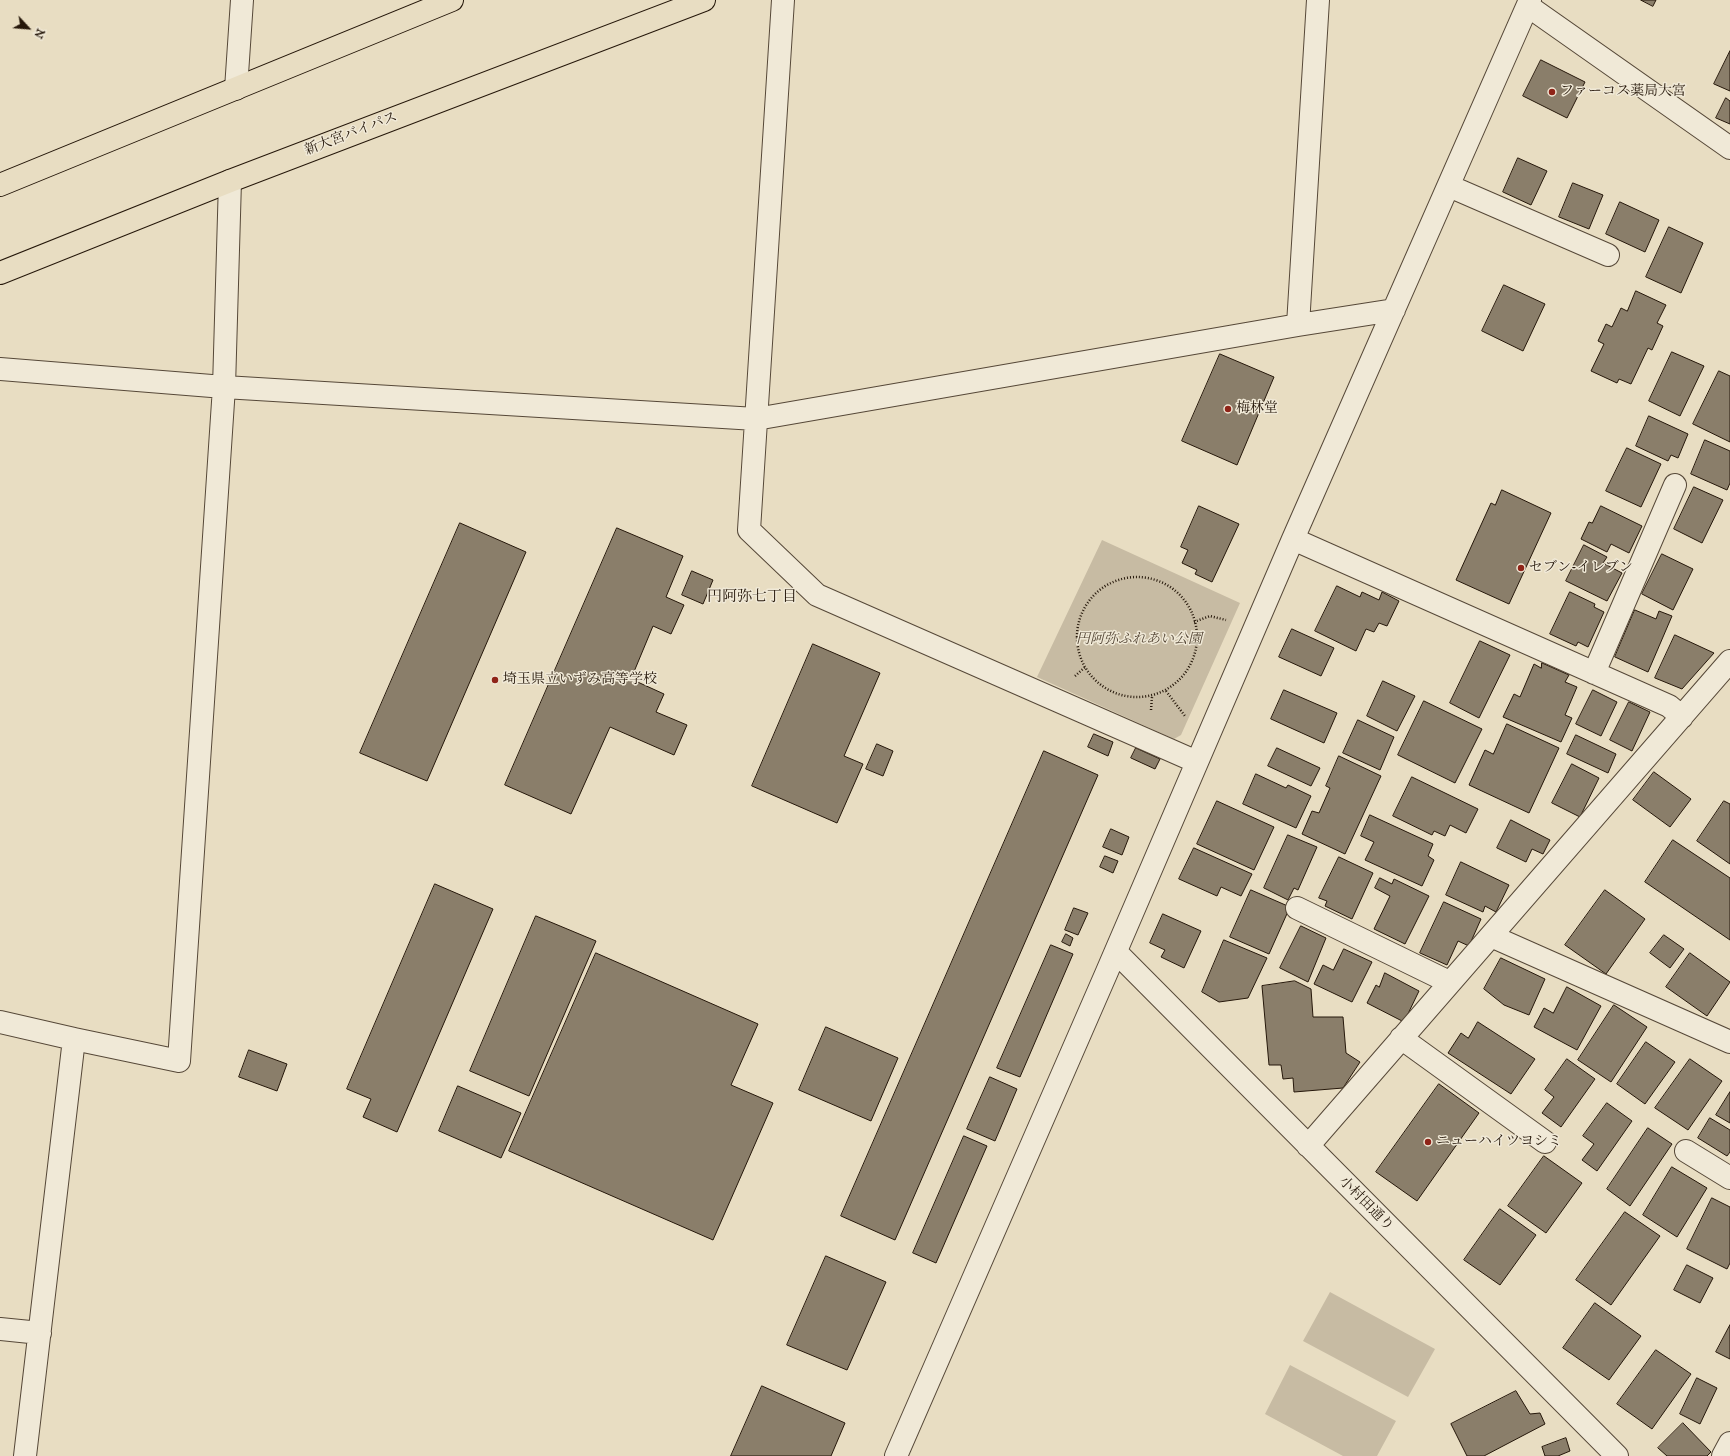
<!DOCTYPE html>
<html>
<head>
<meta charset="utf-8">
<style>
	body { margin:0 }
	#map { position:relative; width:1730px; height:1456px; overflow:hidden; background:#e8ddc2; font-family:"IM FELL Great Primer",serif }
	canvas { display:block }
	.north { position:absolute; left:8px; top:8px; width:40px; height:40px; -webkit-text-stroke:3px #f0e9d7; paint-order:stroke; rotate:116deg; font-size:11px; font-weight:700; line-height:16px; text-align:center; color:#25170a }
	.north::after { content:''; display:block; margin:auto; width:14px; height:18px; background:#25170a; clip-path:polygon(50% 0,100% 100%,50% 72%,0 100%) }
</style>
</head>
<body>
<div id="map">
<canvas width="1730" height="1456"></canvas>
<div class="north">N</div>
</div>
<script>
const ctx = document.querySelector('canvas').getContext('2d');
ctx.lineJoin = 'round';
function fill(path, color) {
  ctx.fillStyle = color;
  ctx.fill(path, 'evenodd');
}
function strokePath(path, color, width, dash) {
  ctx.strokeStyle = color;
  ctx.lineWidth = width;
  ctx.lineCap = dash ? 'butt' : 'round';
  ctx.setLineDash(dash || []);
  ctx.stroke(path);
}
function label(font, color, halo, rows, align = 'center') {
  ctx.font = font + ' "IM FELL Great Primer","Noto Serif JP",serif';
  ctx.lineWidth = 3;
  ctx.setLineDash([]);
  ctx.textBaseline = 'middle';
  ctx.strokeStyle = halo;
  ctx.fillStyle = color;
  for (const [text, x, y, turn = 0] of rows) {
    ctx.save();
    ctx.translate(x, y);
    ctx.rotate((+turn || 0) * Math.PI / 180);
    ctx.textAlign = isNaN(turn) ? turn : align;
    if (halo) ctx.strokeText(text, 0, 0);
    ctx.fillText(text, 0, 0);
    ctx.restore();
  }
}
fill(new Path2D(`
	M1102 540 1240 603 1181 735 1174 739 1037 677Z
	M1330 1292 1435 1349 1408 1397 1303 1341Z
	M1290 1365 1396 1421 1377 1456H1343L1265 1414Z`), '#c7bba3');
const building = new Path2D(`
	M1641 0H1656L1653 6Z
	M1730 51V91L1714 84Z
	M1541 60 1585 82 1567 118 1523 96Z
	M1726 98 1730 101V124L1716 118Z
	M1518 158 1547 171 1531 205 1503 192Z
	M1573 183 1603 195 1589 229 1559 217Z
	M1620 202 1659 220 1645 252 1606 234Z
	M1669 227 1703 243 1681 293 1646 277Z
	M1504 285 1545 304 1523 351 1482 331Z
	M1636 291 1666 305 1657 323 1663 326 1652 350 1648 348 1631 384 1619 379 1617 383 1591 371 1604 344 1598 341 1606 324 1612 327 1621 308 1627 311Z
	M1672 352 1704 366 1680 416 1649 401Z
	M1220 354 1274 377 1237 465 1182 441Z
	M1719 371 1730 376V442L1693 424Z
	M1649 416 1688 434 1678 458 1671 455 1668 461 1636 446Z
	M1705 440 1730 451V483L1727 490 1691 474Z
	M1627 448 1661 464 1641 507 1606 491Z
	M1694 487 1723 500 1702 543 1674 529Z
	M1502 490 1551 513 1509 604 1456 580 1491 503 1495 505Z
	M1199 506 1239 524 1212 582 1195 574 1197 570 1182 563 1188 550 1181 547Z
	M1601 506 1642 526 1629 553 1611 544 1607 552 1581 539 1589 522 1592 523Z
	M460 523 526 552 427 781 360 753Z
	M617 528 683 556 666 597 684 605 671 634 653 626 631 679 664 694 656 712 687 725 674 755 610 727 571 814 505 785Z
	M1584 545 1607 557 1603 563 1622 573 1607 601 1566 581Z
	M1662 554 1693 569 1673 610 1642 594Z
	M692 571 713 580 703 604 682 595Z
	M1337 586 1360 597 1362 592 1379 600 1382 592 1399 601 1387 626 1379 623 1374 632 1366 629 1356 651 1315 631Z
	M1570 592 1595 604 1594 607 1604 612 1588 647 1578 642 1576 646 1550 634Z
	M1635 610 1656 619 1659 611 1672 616 1648 672 1615 657Z
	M1292 629 1334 648 1321 676 1279 657Z
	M1675 635 1714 653 1682 689 1655 678Z
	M1480 641 1510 655 1479 718 1450 703Z
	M813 644 880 673 844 756 863 764 837 823 752 786Z
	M1542 663 1569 675 1565 682 1577 687 1565 715 1572 718 1561 742 1503 717 1514 694 1520 697 1534 664 1541 668Z
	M1383 681 1415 696 1397 731 1367 716Z
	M1284 690 1337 713 1324 743 1271 719Z
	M1593 690 1617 702 1601 736 1576 724Z
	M1424 701 1482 729 1455 783 1398 755Z
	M1629 702 1650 712 1632 751 1610 740Z
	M1358 720 1394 737 1380 770 1343 753Z
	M1507 724 1559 748 1529 813 1469 785 1485 750 1493 754Z
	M1094 734 1113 742 1108 756 1088 747Z
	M1576 735 1616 754 1608 773 1567 754Z
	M877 744 893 751 883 776 866 769Z
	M1136 748 1160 759 1155 769 1131 758Z
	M1277 748 1320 768 1311 786 1268 766Z
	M1044 751 1098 775 895 1240 841 1216Z
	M1339 756 1381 776 1345 854 1302 834 1312 811 1319 813 1330 788 1326 786Z
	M1572 764 1599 778 1580 817 1552 803Z
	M1654 772 1691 799 1670 827 1633 800Z
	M1256 774 1286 788 1288 785 1311 796 1296 828 1243 804Z
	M1412 777 1478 809 1466 833 1450 825 1445 836 1434 831 1432 835 1393 816Z
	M1217 801 1274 827 1254 870 1197 844Z
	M1724 801 1730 804V864L1697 841Z
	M1370 815 1433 844 1428 856 1434 860 1422 886 1365 860 1374 842 1361 836Z
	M1511 820 1550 840 1543 854 1532 849 1526 862 1497 848Z
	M1111 829 1129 837 1122 855 1103 847Z
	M1288 835 1317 847 1298 890 1294 888 1288 900 1264 888Z
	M1673 840 1730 878V940L1645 882Z
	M1194 848 1252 874 1241 896 1221 887 1217 896 1179 879Z
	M1105 856 1118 861 1113 873 1100 867Z
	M1339 857 1373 873 1352 919 1325 906 1327 901 1319 898Z
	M1461 862 1509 885 1496 912 1485 906 1483 912 1446 895Z
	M1380 878 1392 884 1394 879 1429 896 1405 944 1374 929 1390 896 1375 888Z
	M435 884 493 909 397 1132 363 1117 371 1099 347 1089Z
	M1251 890 1290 907 1269 954 1230 937Z
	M1605 890 1645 919 1606 974 1565 945Z
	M1444 902 1481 919 1469 946 1458 941 1447 965 1420 953Z
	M1074 908 1088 913 1078 935 1065 930Z
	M1163 914 1201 931 1184 968 1161 957 1165 950 1150 943Z
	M536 916 596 941 529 1096 470 1071Z
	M1301 926 1326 938 1308 982 1280 968Z
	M1066 934 1073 938 1070 946 1062 942Z
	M1664 935 1684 949 1670 968 1650 953Z
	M1224 940 1267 958 1248 998 1219 1002 1202 992Z
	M1051 945 1073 954 1020 1077 997 1068Z
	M1344 949 1372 962 1352 1002 1314 984 1323 965 1333 970Z
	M596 953 758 1024 731 1085 773 1103 713 1240 509 1151Z
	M1690 953 1730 982 1707 1016 1666 987Z
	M1501 958 1545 979 1529 1015 1504 1005 1484 989Z
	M1385 973 1419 991 1404 1022 1367 1003 1376 985 1379 987Z
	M1295 981 1311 989 1313 1017H1343L1346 1053 1360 1062 1343 1088 1294 1092 1293 1078 1283 1079 1281 1065H1269L1262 986Z
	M1567 987 1601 1006 1577 1050 1534 1027 1544 1008 1553 1013Z
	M1614 1005 1647 1027 1611 1082 1578 1060Z
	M1478 1022 1535 1059 1511 1094 1448 1053 1461 1033 1468 1038Z
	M826 1027 898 1058 871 1121 799 1090Z
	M1646 1042 1675 1062 1645 1104 1617 1084Z
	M249 1050 287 1064 277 1091 239 1077Z
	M1567 1059 1595 1079 1561 1127 1542 1113 1554 1097 1545 1090Z
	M1690 1059 1722 1081 1688 1130 1655 1108Z
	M990 1077 1017 1089 995 1141 967 1129Z
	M1439 1084 1479 1113 1417 1201 1376 1172Z
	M458 1086 521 1113 501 1158 439 1131Z
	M1730 1092V1123L1716 1115Z
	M1607 1103 1632 1121 1597 1171 1582 1160 1594 1144 1583 1136Z
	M1710 1118 1730 1130V1152L1727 1156 1698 1138Z
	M1648 1128 1672 1144 1630 1206 1607 1189Z
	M964 1136 987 1146 936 1263 913 1253Z
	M1544 1156 1582 1183 1546 1233 1508 1206Z
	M1672 1167 1707 1188 1677 1237 1643 1215Z
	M1712 1198 1730 1207V1263L1727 1269 1687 1249Z
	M1500 1209 1536 1235 1500 1285 1464 1260Z
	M1625 1212 1660 1236 1611 1305 1576 1280Z
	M826 1256 886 1282 847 1370 787 1345Z
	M1687 1265 1713 1278 1700 1303 1674 1290Z
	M1595 1303 1641 1336 1609 1380 1563 1348Z
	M1730 1325V1359L1716 1352Z
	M1656 1350 1691 1374 1652 1429 1617 1404Z
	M1697 1378 1717 1388 1700 1424 1680 1414Z
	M762 1386 845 1423 831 1456H731Z
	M1516 1391 1530 1414 1540 1413 1545 1424 1484 1456H1467L1451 1424Z
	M1683 1423 1711 1452 1707 1456H1667L1658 1448Z
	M1566 1438 1570 1451 1558 1456H1545L1542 1447Z`);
fill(building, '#8a7e6a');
strokePath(building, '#25170a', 1);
const minor = new Path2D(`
	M783 0 749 530 817 595 1197 762
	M1528 6 1730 148
	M236 89 242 0
	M1449 186 1608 255
	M1298 325 1318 0
	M0 369 224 387 756 419 1298 325 1394 310
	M1293 539 1669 706 1682 717
	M1594 673 1675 485
	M1297 908 1449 982
	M1491 936 1730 1042
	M1116 952 1617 1456
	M0 1022 74 1039
	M1401 1038 1545 1142
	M1308 1146 1730 661
	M1686 1151 1730 1178
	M0 1329 40 1333
	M25 1456 74 1039 179 1061 224 387 230 181
	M896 1456 1106 974 1293 539 1530 0
	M1723 1456 1730 1443`);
const highway = new Path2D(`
	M0 185 452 0
	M0 273 230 181 704 0`);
strokePath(minor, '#564838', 24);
strokePath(highway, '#25170a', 24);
strokePath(new Path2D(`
	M1077 637a60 60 0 1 1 120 0a60 60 0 1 1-120 0Z
	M1194 622 1210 616 1226 620
	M1075 676 1085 667
	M1166 691 1185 716
	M1151 710 1152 697`), '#25170a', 2.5, [1, 2]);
strokePath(minor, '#f0e9d7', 22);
strokePath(highway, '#e8ddc2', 22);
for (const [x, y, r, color] of [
	[1552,92,4,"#8f2418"],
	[1228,409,4,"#8f2418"],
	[1521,568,4,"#8f2418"],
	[495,680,4,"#8f2418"],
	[1428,1142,4,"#8f2418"]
]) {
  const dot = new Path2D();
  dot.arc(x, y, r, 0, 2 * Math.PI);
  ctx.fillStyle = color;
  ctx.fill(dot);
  strokePath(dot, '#f0e9d7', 1.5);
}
label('14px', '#25170a', '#f0e9d7', [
	["ファーコス薬局大宮",1560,92],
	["梅林堂",1236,409],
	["セブン-イレブン",1529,568],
	["埼玉県立いずみ高等学校",503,680],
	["ニューハイツヨシミ",1436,1142]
], 'left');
label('14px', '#25170a', '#f0e9d7', [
	["新大宮バイパス",351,134,-21],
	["小村田通り",1366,1204,45]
]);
label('italic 14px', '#564838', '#f0e9d7', [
	["円阿弥ふれあい公園",1139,640]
]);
label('15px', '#25170a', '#f0e9d7', [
	["円阿弥七丁目",752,597]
]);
</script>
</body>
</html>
